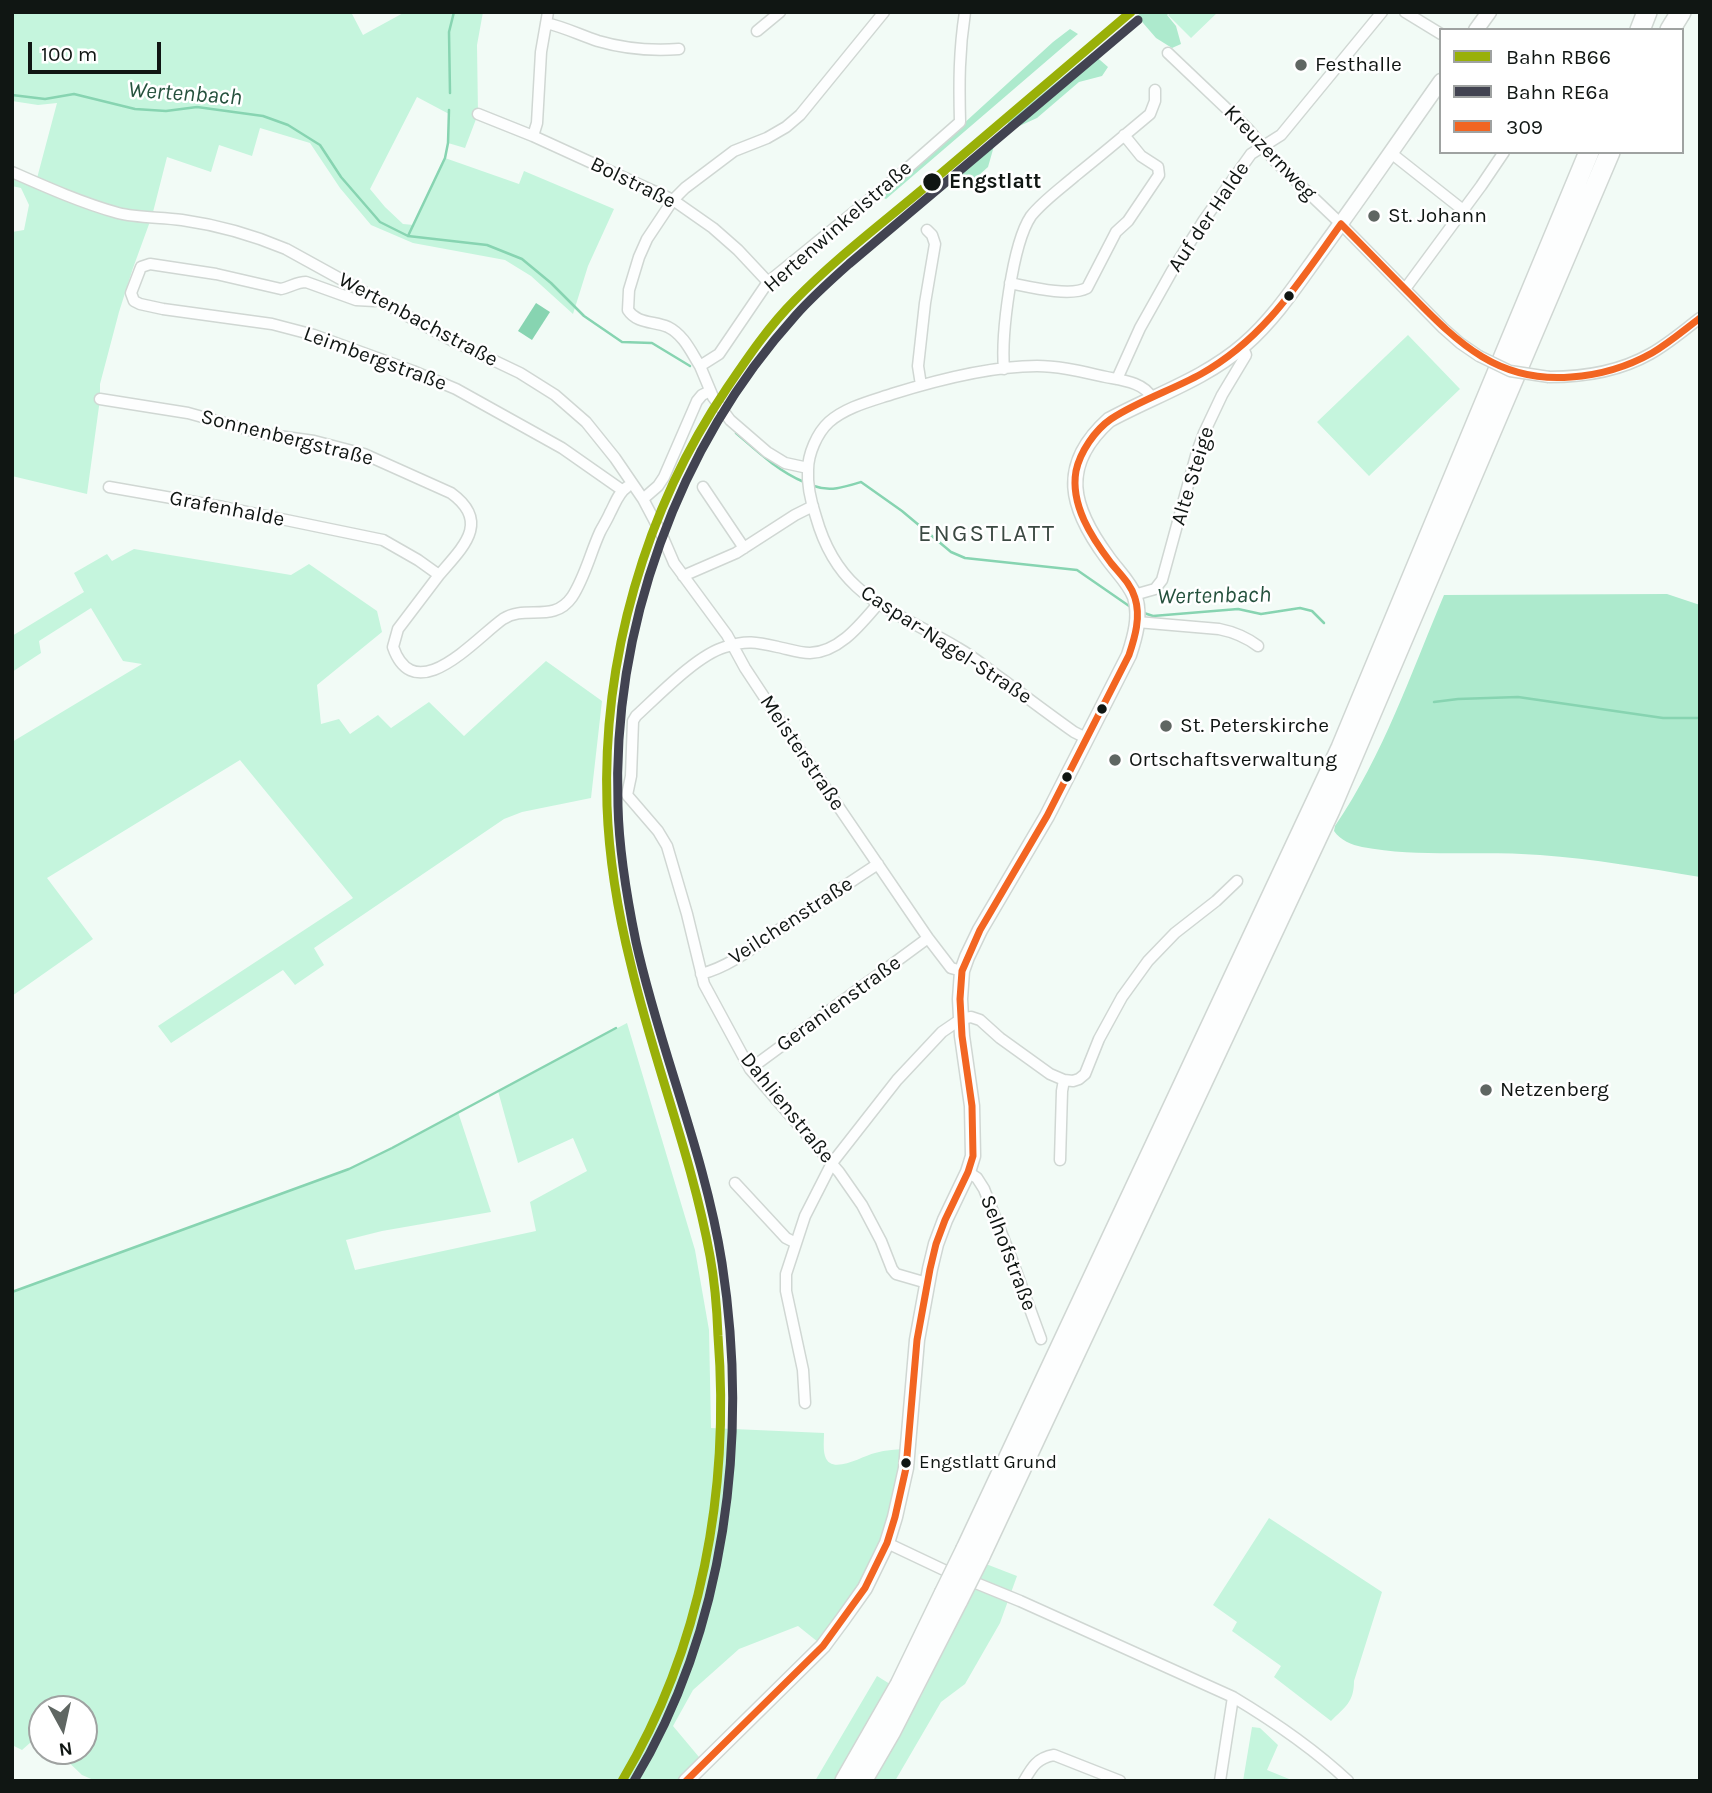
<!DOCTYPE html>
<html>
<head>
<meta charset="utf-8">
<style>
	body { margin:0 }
	#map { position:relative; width:1712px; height:1793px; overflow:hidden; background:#f2fbf6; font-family:Karla,sans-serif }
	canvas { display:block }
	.frame { position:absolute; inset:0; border:14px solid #101613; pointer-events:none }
	.legend { position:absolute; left:1439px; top:28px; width:245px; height:126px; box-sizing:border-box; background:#fff; border:2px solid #9fa2a1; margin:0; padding:9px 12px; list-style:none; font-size:21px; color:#101613 }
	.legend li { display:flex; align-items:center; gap:14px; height:35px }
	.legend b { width:35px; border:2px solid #9fa2a1 }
	.north { position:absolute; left:28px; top:1695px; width:70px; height:70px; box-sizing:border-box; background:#fff; border:2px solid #9fa2a1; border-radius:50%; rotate:172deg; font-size:19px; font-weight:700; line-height:28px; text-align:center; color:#101613 }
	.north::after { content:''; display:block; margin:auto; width:24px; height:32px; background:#5f6662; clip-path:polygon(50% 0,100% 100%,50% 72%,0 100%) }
	.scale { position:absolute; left:28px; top:42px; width:133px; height:32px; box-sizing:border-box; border:4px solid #101613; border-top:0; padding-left:9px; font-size:21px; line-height:24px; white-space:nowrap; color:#101613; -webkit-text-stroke:5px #fff; paint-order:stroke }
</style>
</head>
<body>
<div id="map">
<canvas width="1712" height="1793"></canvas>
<div class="frame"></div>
<ul class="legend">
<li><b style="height:9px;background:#99b008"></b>Bahn RB66</li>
<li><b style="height:9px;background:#424351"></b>Bahn RE6a</li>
<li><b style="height:9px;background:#f26522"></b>309</li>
</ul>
<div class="north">N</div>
<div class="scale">100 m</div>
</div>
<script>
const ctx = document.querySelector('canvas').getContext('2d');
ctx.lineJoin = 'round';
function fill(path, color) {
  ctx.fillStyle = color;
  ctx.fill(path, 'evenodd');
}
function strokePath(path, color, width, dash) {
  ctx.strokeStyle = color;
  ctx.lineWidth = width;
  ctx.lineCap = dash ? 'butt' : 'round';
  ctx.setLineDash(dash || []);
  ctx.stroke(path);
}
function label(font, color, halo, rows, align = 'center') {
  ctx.font = font + ' Karla,sans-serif';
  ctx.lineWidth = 5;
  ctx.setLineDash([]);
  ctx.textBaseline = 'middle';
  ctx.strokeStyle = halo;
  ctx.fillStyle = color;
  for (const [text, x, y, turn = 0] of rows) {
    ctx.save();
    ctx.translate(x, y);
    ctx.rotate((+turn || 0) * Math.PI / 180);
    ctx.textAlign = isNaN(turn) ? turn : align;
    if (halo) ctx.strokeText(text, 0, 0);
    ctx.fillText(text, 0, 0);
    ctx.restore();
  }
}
fill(new Path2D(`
	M12 12H351L363 35 405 12H483L477 45 478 114 465 148 448 143 449 114 417 97 370 189 385 207 403 224 414 225 445 158 519 184 524 171 614 209 588 266 573 314 531 276 505 260 413 243 371 225 340 188 310 143 260 128 252 156 219 145 211 172 167 157 152 216 133 268 119 312 100 384V399L87 494 12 476V232L24 230 29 205 21 188 12 186V172L36 182 57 103 38 105 12 101Z
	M1171 12H1218L1191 38 1168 15Z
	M1408 335 1460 389 1369 476 1317 422Z
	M134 549 291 575 309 564 377 611 382 632 317 685 321 724 339 719 350 734 378 715 391 728 429 702 464 736 546 661 602 701 591 798 522 812 504 819 314 948 324 965 295 985 283 970 171 1043 158 1026 353 898 240 760 47 878 93 939 12 996V742L142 664 123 661 91 608 39 641 41 653 12 672V636L84 592 74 573 107 554 112 561Z
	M627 1023 695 1250 709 1330 711 1428 824 1433C824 1440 823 1449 825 1456 831 1476 862 1456 875 1453 886 1450 897 1449 908 1449L887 1543 823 1646 798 1626 739 1649 693 1690 673 1726 704 1763 686 1781H96L82 1775 57 1751H84V1709H42V1736L40 1734 22 1750 12 1745V1292L349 1169 392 1148 458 1112 491 1212 382 1231 346 1240 355 1270 536 1231 530 1202 587 1171 573 1138 518 1163 498 1091Z
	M1269 1518 1382 1592 1354 1681C1354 1702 1345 1707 1331 1721L1274 1677 1281 1666 1232 1631 1237 1622 1213 1605Z
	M986 1564 1017 1576 1000 1623 965 1684 941 1702 895 1781H874L921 1696Z
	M877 1676 890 1684 836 1781H815Z
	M1252 1727 1260 1728 1278 1745 1267 1770 1294 1781H1243Z`), '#c5f5dd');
fill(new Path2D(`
	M1142 12H1170L1167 15 1176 26 1181 44 1172 48 1156 38 1137 16Z
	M1070 29 1078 34 886 199 880 196 962 125 1053 42Z
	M1092 53 1108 67 1102 76 1079 82 1037 118 1015 128 1007 123Z
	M993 137 996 139 988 167 968 185 955 171Z
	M1667 594 1700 605V877C1647 868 1593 859 1540 855 1481 850 1420 858 1362 847 1352 845 1340 840 1334 831L1335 826C1383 756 1411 673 1444 595Z`), '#adeacd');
fill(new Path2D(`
	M536 303 550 312 532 340 518 331Z`), '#87d4b1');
strokePath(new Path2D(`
	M450 93 449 32 454 12
	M12 95 45 99 74 94 135 109 166 111 197 107 263 116 288 125 320 145 341 177 380 222 408 236 487 245 522 259 551 283 584 316 622 342 652 343 690 366
	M408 236 445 158 448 143 449 110
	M736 433C758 452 778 471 804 482
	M814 486C830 492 845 487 861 482L902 511 951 552 965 558 1077 570 1132 608
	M1141 612 1153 616 1238 609 1261 614 1300 608 1312 611 1324 623
	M1434 702 1458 699 1518 697 1663 718H1700
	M12 1292 349 1169 392 1148 616 1028`), '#87d4b1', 2.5);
const street = new Path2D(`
	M1405 12 1441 34
	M546 23C564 27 580 35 598 41 625 49 651 51 679 49
	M757 31 780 12
	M1168 53 1248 129 1275 161 1341 224 1443 328 1460 343 1479 356
	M478 114 533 136 673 200 713 228 738 250 768 282
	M533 136 537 123 541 52 548 12
	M1391 153 1463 210
	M12 172C46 187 82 203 118 213 137 218 162 217 182 220 217 225 253 235 286 249L453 341 520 373 555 395 586 422 615 458 643 499 661 533 674 563 727 635 745 668 776 715 928 938 951 968 962 971
	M1010 283C1030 287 1070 297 1087 288L1116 232 1128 221 1159 175 1158 167 1141 156 1124 135
	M1405 289 1481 186 1504 152
	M375 301 356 300 306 282C297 282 290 287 281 289L216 274 150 264 141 267 131 293 134 301 140 304 163 309 272 324 314 335 413 371 456 389 562 448 622 490
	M700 366C691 352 684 335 668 327 654 321 637 324 628 310L629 290 639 257 647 239 673 200 685 188 734 151 767 138 786 127 800 115 884 12
	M1004 369C1001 335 1012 244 1031 216 1043 201 1060 189 1075 176 1100 156 1125 135 1150 114L1155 101V90
	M1549 377C1584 377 1620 371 1650 354 1668 344 1684 330 1700 318
	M1117 379 1140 328 1172 271 1204 220 1251 154 1281 135 1382 12
	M921 385 918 366 925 303 935 244 932 235 927 230
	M100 399 188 413 264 434 314 441 364 454 451 493C491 522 463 547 439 575
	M808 468 785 463 767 452 730 420 713 397 700 366 719 354 768 282 902 173 960 122C959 83 959 51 965 12
	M109 487 223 507 383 540 418 560 439 575 398 629 393 647C415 710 476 638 503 619 526 604 553 624 572 597 585 577 590 554 600 532 603 526 607 520 610 513 615 504 618 493 627 487
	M703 487 744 548
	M643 499 658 486 664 477 697 401 702 395 710 391
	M683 576 736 553 795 515 813 506
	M1134 595 1155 589 1162 580 1197 452 1204 433 1222 395 1246 355 1242 346
	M878 604C860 625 839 652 810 653 799 653 788 649 778 647 756 642 746 640 725 647 697 655 658 696 636 716L633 721 631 776 627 795 658 831 667 846 687 914 704 984 750 1069 839 1172 862 1205 881 1241 892 1269 896 1274 927 1283
	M1137 622 1219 629C1234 632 1246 637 1258 646
	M1086 738 1074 732C1050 715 1026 697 1002 679 988 669 974 657 958 648 893 609 839 599 816 517 811 502 807 486 808 470 808 454 817 433 829 422 846 407 871 401 892 394 937 380 990 366 1037 366 1060 366 1083 372 1106 377 1121 380 1144 382 1152 398
	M701 974C729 967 754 947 777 931 811 909 844 886 878 864
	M750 1069 928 938
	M1060 1160 1062 1091 1064 1080
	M968 1172 977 1178 984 1189 1012 1260 1041 1339
	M735 1183 786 1238 796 1243
	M805 1403 803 1370 786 1291V1274L805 1216 832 1163 897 1080 942 1032 961 1019 971 1017 980 1020 1000 1038 1050 1074 1064 1080 1073 1081 1079 1079 1085 1074 1099 1039 1122 997 1148 961 1175 933 1216 901 1237 881
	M887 1543 944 1570 1020 1601 1233 1697C1273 1721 1313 1748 1348 1781
	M1024 1781C1032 1767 1037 1758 1054 1755L1120 1781
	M1220 1781 1233 1697`);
const secondary = new Path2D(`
	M1476 30 1489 12
	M686 1781 823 1646 843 1619 865 1588 887 1543 895 1517 906 1468 917 1340 930 1269 936 1244 945 1220 968 1172 973 1156 972 1106 962 1036 960 999 962 971 967 957 980 930 1047 816 1129 655C1135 637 1141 616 1135 597 1130 583 1116 570 1107 557 1071 508 1058 466 1109 420 1153 396 1205 379 1244 345 1273 320 1295 287 1318 255 1360 198 1400 139 1441 81`);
const highway = new Path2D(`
	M1640 30 1647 12
	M1670 30 1681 12
	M966 1549 1341 748 1589 152
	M980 1556 1330 810 1610 152
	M845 1781 900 1685 944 1594
	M862 1781 891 1731 958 1600`);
strokePath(street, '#d0d7d3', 13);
strokePath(secondary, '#d0d7d3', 17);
strokePath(highway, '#d0d7d3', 22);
strokePath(street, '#fdfefe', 10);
strokePath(secondary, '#fdfefe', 14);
strokePath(highway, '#fdfefe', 19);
const streetBridge = new Path2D(`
	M1479 356 1510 371 1549 377`);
const highwayBridge = new Path2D(`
	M944 1594 966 1549
	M958 1600 980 1556`);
strokePath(streetBridge, '#d0d7d3', 13, []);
strokePath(highwayBridge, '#d0d7d3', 22, []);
strokePath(streetBridge, '#fdfefe', 10);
strokePath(highwayBridge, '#fdfefe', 19);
strokePath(new Path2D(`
	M1341 224C1365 248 1388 272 1412 296 1459 344 1499 383 1571 377 1600 375 1627 367 1652 353 1669 343 1684 330 1700 318
	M686 1781 823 1646 865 1588 887 1543 895 1517 906 1468 917 1340 930 1269 936 1244 945 1220 968 1172 973 1156 972 1106 962 1036 960 999 962 971 980 930 1047 816 1129 655C1135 637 1141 617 1135 598 1131 584 1120 574 1111 563 1092 538 1070 505 1076 471 1080 452 1095 430 1111 419 1138 401 1172 390 1201 374 1265 338 1299 282 1341 224`), '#f26522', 7);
strokePath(new Path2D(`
	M622 1781C702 1647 730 1490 718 1336 717 1309 715 1283 710 1256 692 1157 654 1063 631 965 618 913 609 860 607 806 602 660 645 509 727 388 748 357 769 326 795 300 835 259 880 225 924 188 993 130 1062 71 1131 12`), '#99b008', 9);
strokePath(new Path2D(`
	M634 1781C726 1628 749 1438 722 1263 705 1154 660 1051 636 942 627 898 619 852 618 806 612 629 677 447 796 315 812 297 831 280 849 264L1138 20`), '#424351', 9);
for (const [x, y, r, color] of [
	[1301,65,7,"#5f6662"],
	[932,182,10,"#101613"],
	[1374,216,7,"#5f6662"],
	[1289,296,6,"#101613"],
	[1102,709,6,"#101613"],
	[1166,726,7,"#5f6662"],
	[1115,760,7,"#5f6662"],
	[1067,777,6,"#101613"],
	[1486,1090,7,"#5f6662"],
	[906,1463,6,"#101613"]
]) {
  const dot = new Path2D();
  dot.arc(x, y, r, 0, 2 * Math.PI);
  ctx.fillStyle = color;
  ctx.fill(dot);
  strokePath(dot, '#fff', 2.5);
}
label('19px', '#101613', '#fff', [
	["Engstlatt Grund",919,1463]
], 'left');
label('21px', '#101613', '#fff', [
	["Festhalle",1315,65],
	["St. Johann",1388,216],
	["St. Peterskirche",1180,726],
	["Ortschaftsverwaltung",1129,760],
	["Netzenberg",1500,1090]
], 'left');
label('21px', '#101613', '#fff', [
	["Kreuzernweg",1270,153,46],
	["Bolstraße",633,183,26],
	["Auf der Halde",1209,217,-56],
	["Hertenwinkelstraße",838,227,-41],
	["Wertenbachstraße",418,320,28],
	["Leimbergstraße",375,359,20],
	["Sonnenbergstraße",287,438,14],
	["Alte Steige",1193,476,-73],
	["Grafenhalde",227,509,11],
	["Caspar-Nagel-Straße",946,645,33],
	["Meisterstraße",802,753,56],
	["Veilchenstraße",791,921,-33],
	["Geranienstraße",839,1004,-36],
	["Dahlienstraße",787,1108,51],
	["Selhofstraße",1008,1253,69]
]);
label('bold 21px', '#101613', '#fff', [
	["Engstlatt",949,182]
], 'left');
label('italic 23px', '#25513d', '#fff', [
	["Wertenbach",185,94,4],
	["Wertenbach",1214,596,-1]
]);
ctx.letterSpacing = '2px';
label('24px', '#3b4942', '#fff', [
	["ENGSTLATT",987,534]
]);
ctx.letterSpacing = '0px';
</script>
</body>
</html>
